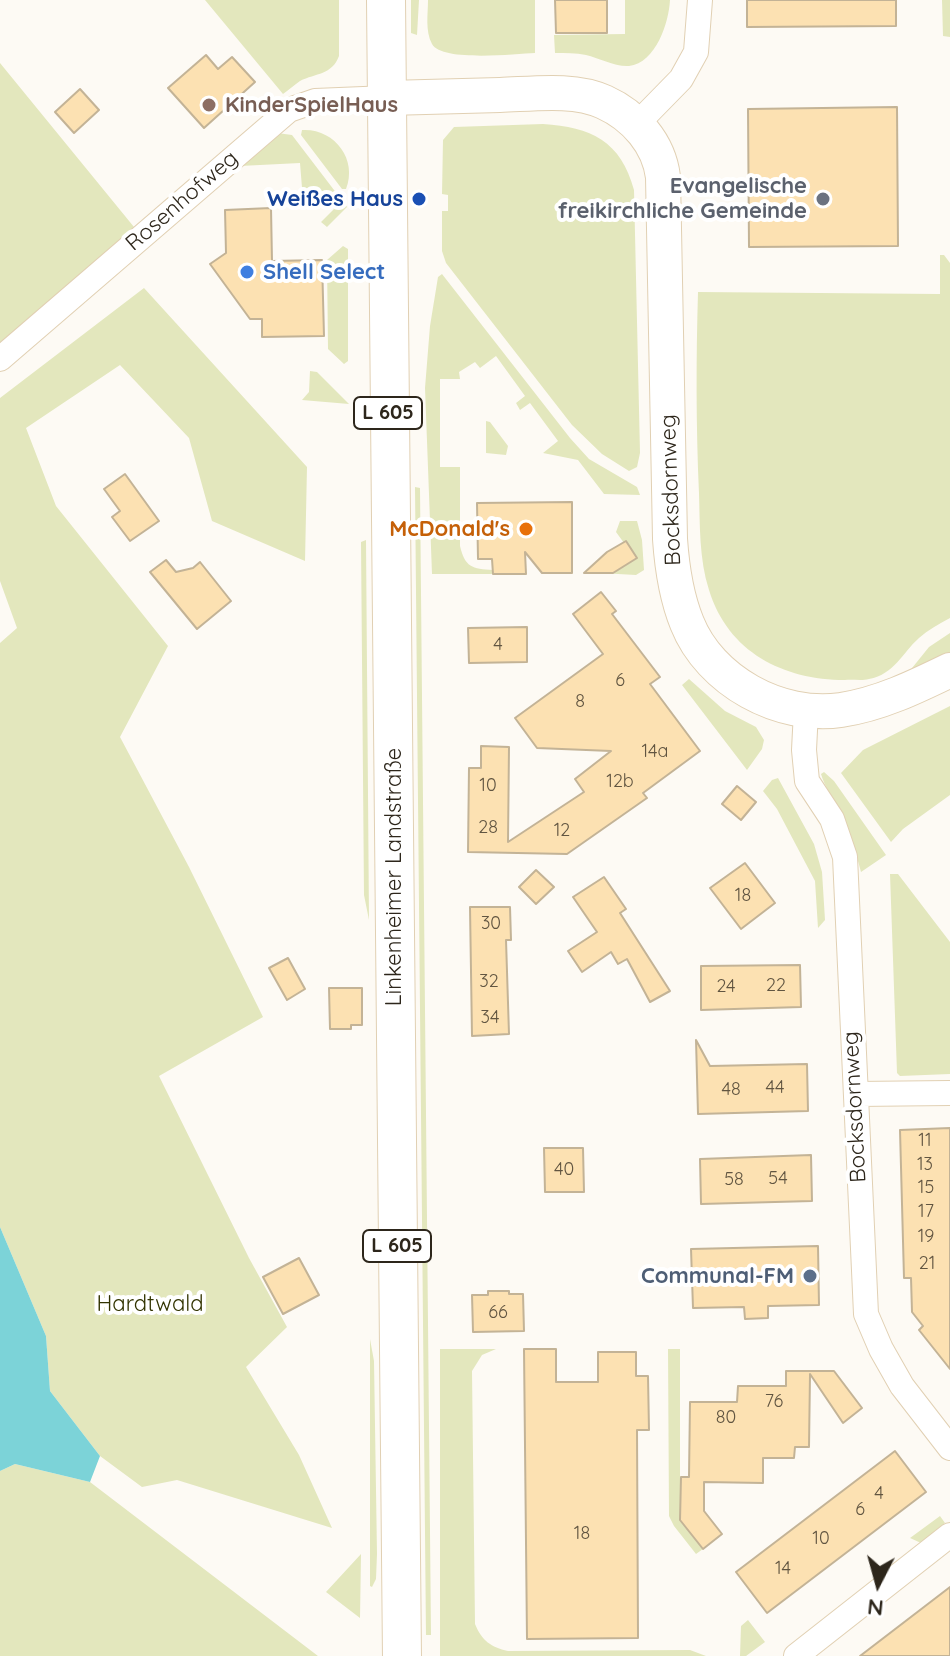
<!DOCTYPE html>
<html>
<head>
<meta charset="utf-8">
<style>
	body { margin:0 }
	#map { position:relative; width:950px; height:1656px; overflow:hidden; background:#fdfaf4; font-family:Quicksand,sans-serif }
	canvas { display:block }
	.north { position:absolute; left:838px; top:1544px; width:80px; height:80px; -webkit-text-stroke:6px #fff; paint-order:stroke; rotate:186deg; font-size:22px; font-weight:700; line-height:32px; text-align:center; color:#2d261b }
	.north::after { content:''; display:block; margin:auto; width:28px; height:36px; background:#2d261b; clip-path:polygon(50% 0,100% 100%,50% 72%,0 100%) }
</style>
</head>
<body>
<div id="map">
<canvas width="950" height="1656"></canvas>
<div class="north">N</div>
</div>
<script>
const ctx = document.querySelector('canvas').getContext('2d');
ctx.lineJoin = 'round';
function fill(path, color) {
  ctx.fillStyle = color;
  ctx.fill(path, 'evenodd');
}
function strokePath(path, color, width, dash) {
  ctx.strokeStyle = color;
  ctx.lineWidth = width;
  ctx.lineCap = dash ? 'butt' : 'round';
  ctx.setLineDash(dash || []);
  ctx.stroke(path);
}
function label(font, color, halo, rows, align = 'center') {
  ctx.font = font + ' Quicksand,sans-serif';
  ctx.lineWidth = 8;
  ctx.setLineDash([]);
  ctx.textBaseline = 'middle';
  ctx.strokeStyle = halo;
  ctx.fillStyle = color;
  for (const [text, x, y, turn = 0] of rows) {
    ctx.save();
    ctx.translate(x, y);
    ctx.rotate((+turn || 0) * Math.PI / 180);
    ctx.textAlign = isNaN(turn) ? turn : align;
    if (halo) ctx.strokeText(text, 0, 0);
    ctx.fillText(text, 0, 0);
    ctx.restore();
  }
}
fill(new Path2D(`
	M205 0H339V56C332 75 316 73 300 81 294 85 289 90 283 94Z
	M411 0H419L417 35 411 33Z
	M428 0H535V53C514 54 442 62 432 44 425 31 428 14 428 0Z
	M625 0H670C669 22 656 63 629 66 615 67 599 58 586 55 576 53 565 53 555 53L554 35 625 34Z
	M942 0H950V37L943 36Z
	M0 63 134 227 0 347Z
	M543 124C591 127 621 141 634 190L640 453 637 467 629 471 602 454 572 425 446 263 442 251V211H448V195L442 194 443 140 454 127Z
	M302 130C334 128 358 159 346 189H342L301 135Z
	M277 133 292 135 347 207 327 227 321 222 334 209 317 189 303 200 300 163 240 166Z
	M343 246 348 249V361L344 364 328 349 327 260Z
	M940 255H944L950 263V618C939 624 928 630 919 638 902 653 895 674 869 679 862 681 852 679 845 680 783 680 728 652 709 590 699 559 700 525 699 493 696 426 696 359 698 292L940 294Z
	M442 274 570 438 589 459 637 487 640 495 604 494 578 460 543 453 558 441 530 403 520 410 516 403 525 396 496 356 480 368 475 362 459 372 460 379H440V467H460V546C465 567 472 569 493 570V574H432L425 388 430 326 438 277Z
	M144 288 307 467 305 561 212 521 189 438 120 365 26 428 56 506 168 646 120 737 189 867 263 1017 159 1076 249 1258 287 1327 246 1367 299 1455 332 1528 177 1480 142 1487 100 1456 50 1391 46 1336 0 1227V643L17 628 0 581V398Z
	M310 371 317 372 349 404 302 400 309 392Z
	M486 421 490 422 508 446 506 455 486 453Z
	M415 487 420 488 431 1635H426Z
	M620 521H637L642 540 644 570 636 575 600 573 619 569 637 558 627 542 624 543 616 532Z
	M366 540 369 920 364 895 361 542Z
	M950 633V658L908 673 929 647Z
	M689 679 725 711 756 727 764 740 762 749 747 770 682 685Z
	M950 706V795L903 829 891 842 841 773 863 750Z
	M824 772 834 781 886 855 861 872C855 850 850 829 839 809 833 797 825 788 821 774Z
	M778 778 814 844 822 872 825 920 818 928 815 881 777 809 763 791 772 780Z
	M890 874H898L950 942V1074L900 1076 897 1073Z
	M370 1339 374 1361 377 1554 376 1579 372 1587 370 1586Z
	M440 1349H496L482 1355 472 1371 475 1624C482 1641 491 1647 508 1651L690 1650 706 1656H440Z
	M668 1349H680V1520L703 1549 696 1554 674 1526 669 1516Z
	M15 1464 90 1482 318 1656H0V1471Z
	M940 1516 945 1523 921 1543 910 1538Z
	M361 1554 360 1618 326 1592Z
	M748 1620 765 1642 746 1656H740L741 1626Z`), '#e3e7bd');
fill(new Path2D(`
	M0 1227 46 1336 50 1391 100 1456 90 1482 15 1464 0 1471Z`), '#7cd3d8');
const building = new Path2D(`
	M555 0H607V33H556Z
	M747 0H896V26L747 27Z
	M206 55 218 69 232 57 255 82 204 128 168 88Z
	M80 89 99 110 74 133 55 112Z
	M897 107 898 246 749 247 748 109Z
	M271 208 272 261 322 260 324 336 262 337V319H250L210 264 226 253 225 210Z
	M125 474 159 521 130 541 112 517 120 511 104 489Z
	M572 502V573H542L525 552 526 574H493L492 559H478L477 503Z
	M626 541 637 558 613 573H584L607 552Z
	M166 560 176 572 193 568 200 562 231 601 197 629 150 572Z
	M601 592 616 611 612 614 660 677 650 684 700 751 643 793 647 798 567 854 468 852 469 768H481V746L509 747 508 842 584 792 575 779 611 751 537 748 515 718 603 654 573 614Z
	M527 627V662L469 663 468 628Z
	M737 786 756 802 741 820 722 804Z
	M745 863 775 903 741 929 710 888Z
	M536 870 554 887 536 904 519 887Z
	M604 877 626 909 620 913 670 991 650 1002 627 959 618 964 611 952 582 972 568 951 597 932 573 897Z
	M470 907H510L511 940H506L509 1034 472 1036Z
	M288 958 305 989 287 1000 269 968Z
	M800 965 801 1007 701 1010V966Z
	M329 988H362V1025H351V1029H330Z
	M696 1040 710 1066 807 1064 808 1111 698 1114Z
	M950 1128V1369L919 1330 923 1326 912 1312 911 1278H904L900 1130Z
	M544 1148H583L584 1192H545Z
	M811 1155 812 1201 701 1204 700 1159Z
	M818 1246 819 1305 768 1306V1318L745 1319 744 1307 693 1308 691 1249Z
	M299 1258 319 1295 283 1314 263 1277Z
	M488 1291H509V1294H523L524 1331 473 1332 472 1295H488Z
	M524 1349H556V1382H598V1352H636V1376H648L649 1430H637L638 1638 527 1639Z
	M786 1371H834L862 1408 843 1423 810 1374 809 1447H795L794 1458H763V1483L704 1482V1511L722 1534 703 1549 680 1520 681 1477H689L690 1402H737L738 1386H786Z
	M895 1451 926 1492 767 1613 736 1572Z
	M950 1587V1656H860Z`);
fill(building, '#fce1b2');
strokePath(building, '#c3b396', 2);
const minor = new Path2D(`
	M636 125 681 79 696 52 700 0
	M0 359 289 110 315 101 388 98
	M806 711 804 750 807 781 832 819 845 857 866 1314 881 1349 902 1386 950 1448
	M856 1094 950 1093
	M796 1656 950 1535`);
const secondary = new Path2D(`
	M388 98C425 97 462 96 500 95 532 94 574 88 604 102 635 116 659 144 663 177L670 539C672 568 676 596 687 623 710 681 780 719 841 710 880 704 915 687 950 670`);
const primary = new Path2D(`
	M386 0 402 1656`);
strokePath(minor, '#e1d0b3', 26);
strokePath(secondary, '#e1d0b3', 36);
strokePath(primary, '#e1d0b3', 40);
strokePath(minor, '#fff', 24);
strokePath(secondary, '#fff', 34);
strokePath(primary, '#fff', 38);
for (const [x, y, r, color] of [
	[209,105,8,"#8d6e63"],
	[419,199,8,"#1a4fb4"],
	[823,199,8,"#6b7280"],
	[247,272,8,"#3f7fe0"],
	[526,529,8,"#e8710a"],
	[810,1276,8,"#5c6f8a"]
]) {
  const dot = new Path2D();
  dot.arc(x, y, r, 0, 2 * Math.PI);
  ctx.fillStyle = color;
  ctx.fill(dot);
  strokePath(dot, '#fff', 3);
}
label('18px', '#615541', null, [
	["4",498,645],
	["6",620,681],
	["8",580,702],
	["14a",655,752],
	["12b",620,782],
	["10",488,786],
	["28",488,828],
	["12",562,831],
	["18",743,896],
	["30",491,924],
	["32",489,982],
	["22",776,986],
	["24",726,987],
	["34",490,1018],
	["44",775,1088],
	["48",731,1090],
	["11",925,1141],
	["13",925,1165],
	["40",564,1170],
	["54",778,1179],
	["58",734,1180],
	["15",926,1188],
	["17",926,1212],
	["19",926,1237],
	["21",927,1264],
	["66",498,1313],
	["76",774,1402],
	["80",726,1418],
	["4",879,1494],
	["6",860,1510],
	["18",582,1534],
	["10",821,1539],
	["14",783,1569]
]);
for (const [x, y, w] of [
	[388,413,68],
	[397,1246,68]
]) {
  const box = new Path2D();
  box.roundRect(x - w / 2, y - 16, w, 32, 6);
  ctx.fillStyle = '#fff';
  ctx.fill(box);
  strokePath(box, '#2d261b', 2);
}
label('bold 20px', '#2d261b', null, [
	["L 605",388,413],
	["L 605",397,1246]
]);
label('bold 22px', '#785e54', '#fff', [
	["KinderSpielHaus",225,105]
], 'left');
label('bold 22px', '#5b616d', '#fff', [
	["Evangelische",807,186],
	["freikirchliche Gemeinde",807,211]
], 'right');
label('bold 22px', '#164399', '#fff', [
	["Weißes Haus",403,199]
], 'right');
label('22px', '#2d261b', '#fff', [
	["Rosenhofweg",182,201,-41],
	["Bocksdornweg",671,490,-92],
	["Linkenheimer Landstraße",394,877,-90],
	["Bocksdornweg",855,1107,-93]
]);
label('bold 22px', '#366cbe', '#fff', [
	["Shell Select",263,272]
], 'left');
label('bold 22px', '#c56008', '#fff', [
	["McDonald's",510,529]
], 'right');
label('bold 22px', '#4e5e75', '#fff', [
	["Communal-FM",794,1276]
], 'right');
label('22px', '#323401', '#fff', [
	["Hardtwald",150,1304]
]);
</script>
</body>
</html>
